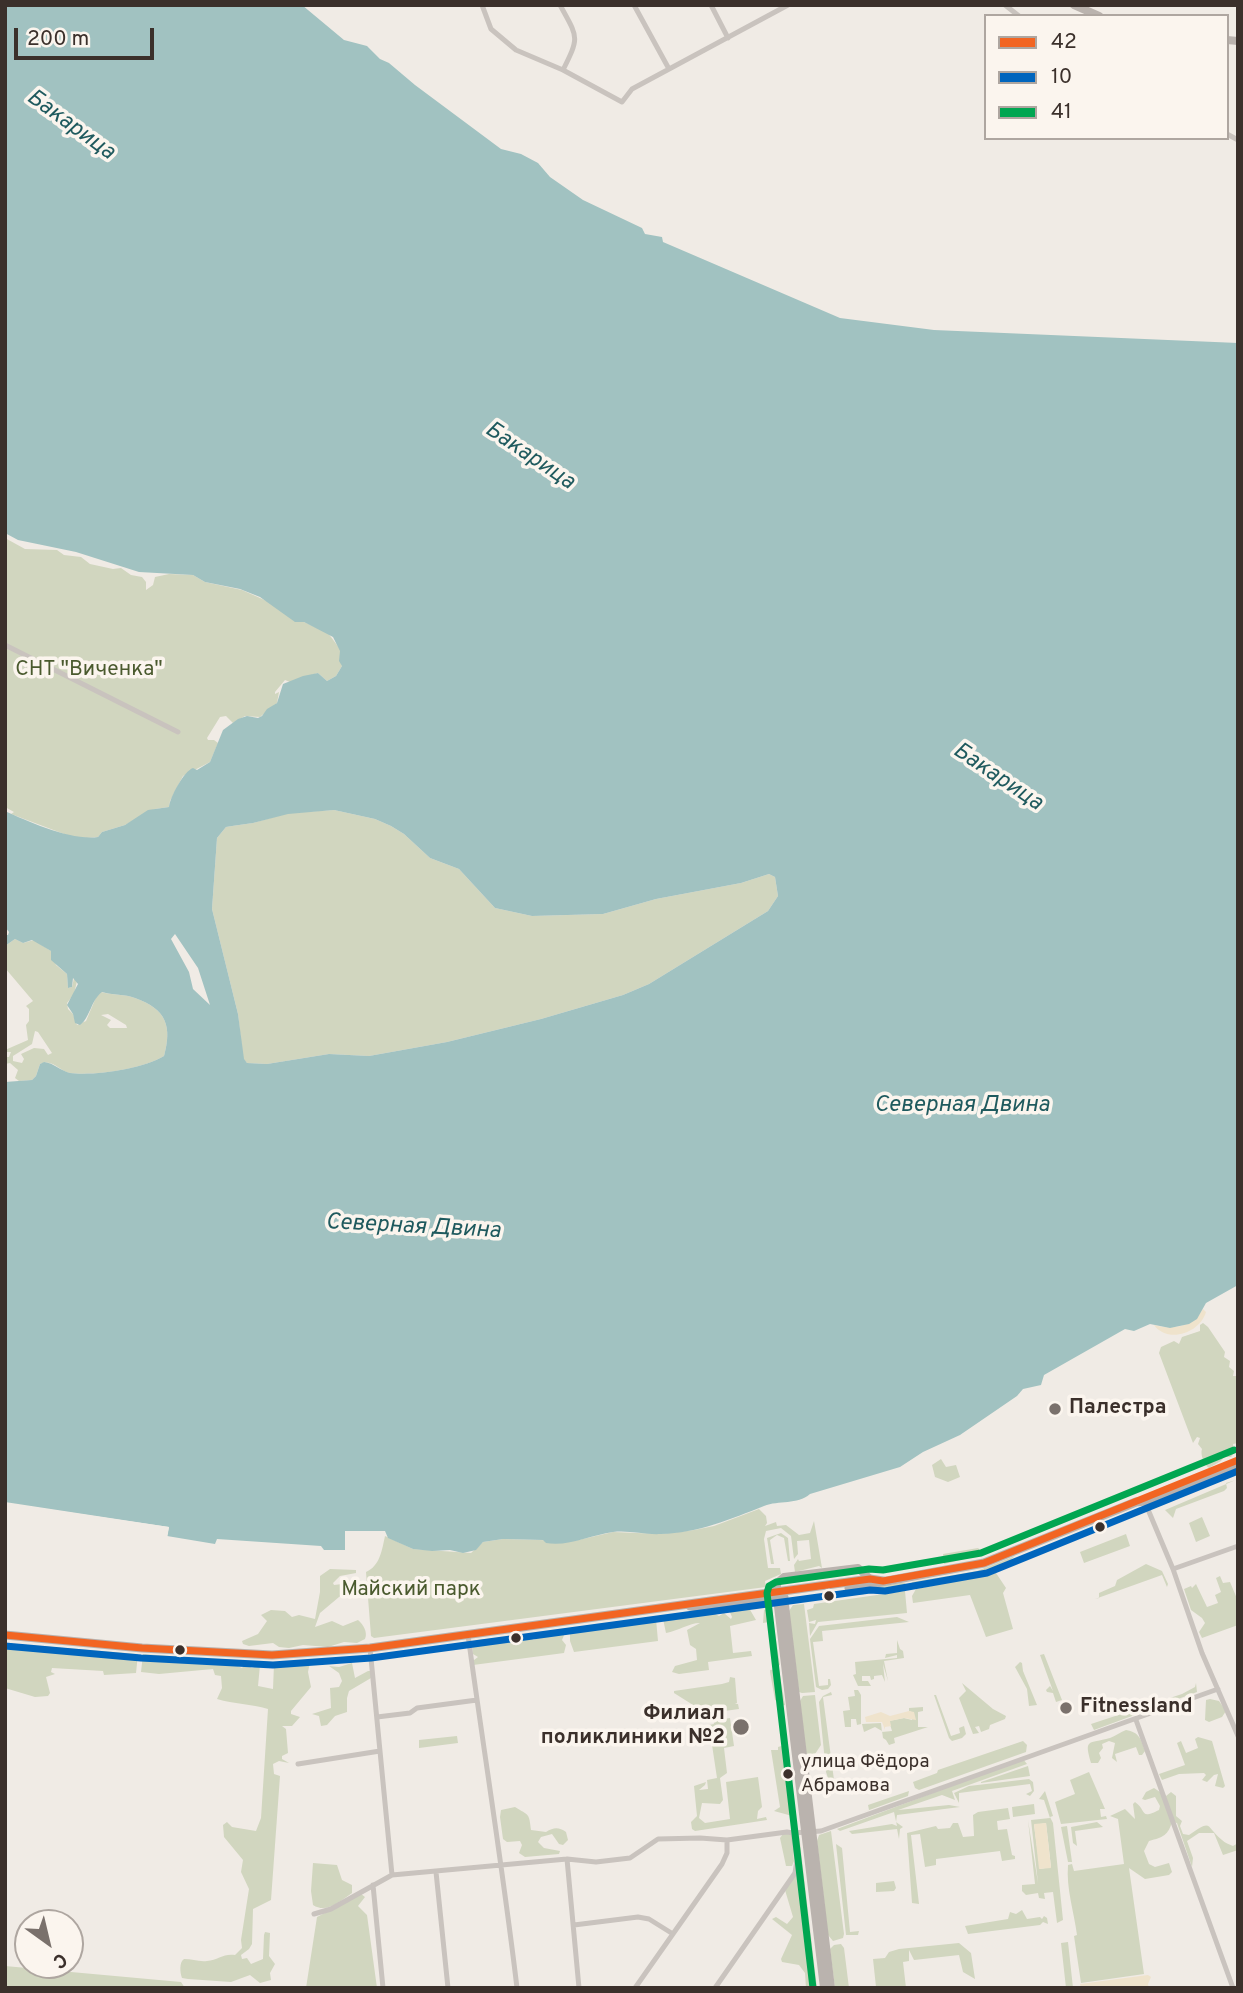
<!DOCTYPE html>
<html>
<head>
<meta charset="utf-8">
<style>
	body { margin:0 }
	#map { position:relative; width:1243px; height:1993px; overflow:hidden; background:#f0ebe5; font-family:Overpass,sans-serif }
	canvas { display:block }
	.frame { position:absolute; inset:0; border:7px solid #3b302b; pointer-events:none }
	.legend { position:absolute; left:984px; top:14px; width:245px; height:126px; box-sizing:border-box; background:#fbf5ee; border:2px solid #aea6a0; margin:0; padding:9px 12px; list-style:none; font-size:21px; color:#3b302b }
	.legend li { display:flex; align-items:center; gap:14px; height:35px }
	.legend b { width:35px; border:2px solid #aea6a0 }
	.north { position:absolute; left:14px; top:1909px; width:70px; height:70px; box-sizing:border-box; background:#fbf5ee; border:2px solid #aea6a0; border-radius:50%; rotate:146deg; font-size:19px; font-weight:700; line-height:28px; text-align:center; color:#3b302b }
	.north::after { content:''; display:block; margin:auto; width:24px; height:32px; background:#7a716c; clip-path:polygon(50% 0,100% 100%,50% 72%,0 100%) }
	.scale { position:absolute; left:14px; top:28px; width:140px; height:32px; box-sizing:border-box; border:4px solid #3b302b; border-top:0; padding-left:9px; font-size:21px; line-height:24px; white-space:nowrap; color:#3b302b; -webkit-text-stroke:5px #fbf5ee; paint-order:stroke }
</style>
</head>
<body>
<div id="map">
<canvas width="1243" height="1993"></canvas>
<div class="frame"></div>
<ul class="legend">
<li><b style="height:9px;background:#f26522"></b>42</li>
<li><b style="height:9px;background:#0065bd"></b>10</li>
<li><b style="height:9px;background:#00a651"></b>41</li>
</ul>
<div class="north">С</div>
<div class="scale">200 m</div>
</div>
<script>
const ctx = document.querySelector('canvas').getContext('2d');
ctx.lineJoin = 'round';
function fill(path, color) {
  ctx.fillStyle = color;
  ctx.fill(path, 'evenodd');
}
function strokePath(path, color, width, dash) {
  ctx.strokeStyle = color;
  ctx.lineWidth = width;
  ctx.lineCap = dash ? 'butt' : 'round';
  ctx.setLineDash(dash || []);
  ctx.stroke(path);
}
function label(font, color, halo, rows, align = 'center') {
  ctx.font = font + ' Overpass,sans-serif';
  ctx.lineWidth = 7;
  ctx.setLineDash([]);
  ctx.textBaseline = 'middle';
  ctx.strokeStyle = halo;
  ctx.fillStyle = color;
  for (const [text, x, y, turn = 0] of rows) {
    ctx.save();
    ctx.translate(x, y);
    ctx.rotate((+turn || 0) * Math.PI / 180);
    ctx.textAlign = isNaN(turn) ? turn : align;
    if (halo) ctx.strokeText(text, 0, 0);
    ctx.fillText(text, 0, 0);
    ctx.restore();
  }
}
fill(new Path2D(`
	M5 538 25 549 57 550 64 555 81 557 90 564 113 569 121 568 131 575 142 577 146 582V590L153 585 155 577 169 574 193 575 205 582 242 590 269 602 295 621 304 622 328 633 340 649 342 666 336 676 327 681 318 673 290 682 285 680 275 692V694L279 692 277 703 260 717 245 716 233 723 226 716 220 717 207 738 208 740H214L218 743 210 762 183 776 170 801 169 807 155 809 125 825 102 832 98 837 87 838 72 837 11 814 14 812 5 807Z
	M334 810 375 819 391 826 404 834 430 858 459 869 495 908 532 916 603 914 656 899 741 883 769 874 775 877 778 896 768 911 649 984 623 995 541 1019 447 1042 369 1056 329 1054 267 1064 247 1063 243 1059 238 1014 212 909 217 838 226 827 232 826 253 823 288 813Z
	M15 939 23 943 34 940 51 951 56 965 67 974 68 988 72 987 74 978 77 981 74 994 67 1003 68 1009 73 1014 77 1025 86 1021 97 995 101 992C112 995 125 994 135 998 167 1009 172 1027 164 1056 142 1069 96 1076 70 1073 59 1071 53 1058 40 1064L36 1076 32 1080 19 1081 15 1078 18 1070 10 1063 5 1064V1057H9L11 1052H5V1050L28 1040 26 1025 29 1021V1009L26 1006 33 1001 5 968V946ZM108 1014 126 1025 127 1028H110L107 1025 111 1020 101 1015ZM35 1031 38 1032 52 1053 48 1055 44 1049 34 1048 21 1054 24 1059 22 1063 13 1061V1056L32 1044Z
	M1203 1323 1208 1327 1225 1352 1224 1357 1230 1361 1229 1367 1234 1371 1233 1376H1238V1443L1233 1444 1234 1453 1231 1457H1224L1221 1461 1209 1468C1204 1465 1200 1454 1202 1449L1198 1444 1200 1438 1197 1437 1193 1443 1159 1353 1161 1347 1174 1341 1179 1344 1182 1337 1200 1331V1325Z
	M941 1459 946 1467 956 1465 960 1477 948 1482 935 1477 932 1465Z
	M1238 1471V1474L1155 1508V1504Z
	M1238 1479V1481L1236 1480 1226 1483 1227 1488 1224 1491 1176 1509 1173 1518 1165 1510Z
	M759 1509 766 1516 767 1523 765 1526 776 1522 777 1526 786 1525 799 1535 810 1533 814 1521 822 1568 819 1566 795 1572 794 1565 798 1559 799 1561 811 1559 809 1540 797 1541 798 1554 794 1559 791 1536 781 1528 766 1531 764 1539 768 1568H780L781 1574 765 1581 766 1587 374 1638 371 1636 366 1572C380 1566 382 1550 385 1536L413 1549 471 1553 483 1542 503 1539 574 1541 613 1532 661 1534 694 1530 714 1526Z
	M1202 1517 1210 1536 1196 1542 1189 1523Z
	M781 1533 788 1538 790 1561H788L784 1538 777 1535 770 1540 774 1564H771L767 1538Z
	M1126 1534 1130 1546 1084 1563 1080 1552Z
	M978 1548 982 1552 977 1556 944 1564 943 1554Z
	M1015 1556C994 1578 940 1583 911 1586L912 1582 977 1571Z
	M1146 1564 1162 1571 1168 1584 1167 1587 1162 1575 1095 1599 1099 1598V1593L1115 1586 1117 1580Z
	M330 1569 356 1570V1573L340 1576 333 1583 334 1585 342 1584 345 1592 320 1613 315 1627 332 1621 343 1626 358 1620C363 1624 368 1632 365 1639L357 1643 344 1642 328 1647 303 1645 289 1648 279 1647 273 1643 249 1646 243 1644 242 1641 258 1634 267 1621 261 1615 271 1610 285 1611 292 1617 299 1615 315 1619 320 1592V1576Z
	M996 1573 1006 1588 1003 1593 1013 1629 986 1637 970 1595 913 1603 912 1596 916 1589Z
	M1220 1576 1223 1583 1230 1582 1238 1601V1625L1202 1638 1199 1632 1205 1623 1202 1618 1191 1610 1184 1589 1191 1586 1192 1588 1196 1584 1207 1607 1218 1603 1215 1595 1221 1592 1216 1578Z
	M900 1583H905L907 1587 859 1595 851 1591Z
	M905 1591 907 1613 818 1622 810 1636 809 1623 815 1624 816 1620 809 1622 807 1610 813 1608 814 1604Z
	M804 1604 815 1692 802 1693 799 1692 789 1611 793 1605Z
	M749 1608 756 1620 730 1626 733 1653 751 1651 752 1656 708 1662 709 1670 679 1674 672 1672 675 1666 697 1660 696 1649 690 1645 687 1630 700 1623C689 1623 678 1631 666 1633L663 1619 666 1617 713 1613 719 1616 724 1613 731 1619 732 1617 729 1610 738 1611Z
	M771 1608 780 1665 777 1666 773 1662 777 1660 776 1648 772 1650 771 1648 775 1645 774 1635H769L773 1632 769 1622 763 1623 764 1610Z
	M651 1617 656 1619 658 1641 574 1652 570 1641V1628Z
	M897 1617 909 1622 822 1631 823 1641 813 1642 819 1686 828 1685V1679H830L831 1685 828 1689 822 1690 816 1687 810 1639 819 1626Z
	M563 1630 565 1633 562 1640 566 1645 564 1653 473 1665 474 1660 478 1657 473 1654 472 1646 477 1640 524 1635H529L533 1640 536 1639 537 1634Z
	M897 1640 900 1649 903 1651 904 1658 884 1661 888 1681 883 1664 885 1682 882 1675 874 1676V1679L871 1680 870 1676H862V1681H868L871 1686H858L853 1675 856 1674 855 1662 897 1658V1655L885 1658 886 1654 897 1653Z
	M5 1643 138 1654 136 1673 104 1675 103 1671 52 1668 51 1672 55 1674 46 1677 50 1693 48 1696 35 1697 5 1688Z
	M143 1654 209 1659 218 1665 233 1664 242 1668 245 1664 252 1668 260 1665 258 1686 273 1689 274 1664 279 1666 310 1662 308 1672 311 1687 291 1711V1714L300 1717 292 1726H282L286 1729 288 1753 282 1756V1759L289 1763 279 1761 273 1764 274 1774 280 1776 271 1900 253 1909 252 1944 249 1949 241 1955 242 1959 247 1958 251 1964 263 1959 264 1935 265 1932 270 1933 269 1956 275 1964 270 1973 271 1980 260 1983 250 1975 231 1982 188 1979 182 1978C180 1973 179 1962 184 1959 192 1959 199 1962 207 1961 218 1960 224 1953 235 1955L242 1948 241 1940 249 1889 241 1872 243 1860 224 1837 223 1825 227 1822 232 1827 256 1831 261 1818 268 1709C251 1704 234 1704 217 1699L222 1688 221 1676 215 1675 213 1669 159 1674 141 1672Z
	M1044 1654 1062 1700 1056 1702 1053 1693 1047 1692 1046 1690 1050 1686 1053 1691 1040 1655Z
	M1020 1662 1022 1663 1023 1671 1037 1705 1029 1706 1027 1689 1015 1667Z
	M352 1663 355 1678 368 1671H371V1678L349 1691 347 1698V1712L335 1716 327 1725 321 1726 319 1716 312 1714 331 1708 330 1688 339 1687 342 1681 339 1673 329 1666 339 1667Z
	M779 1669 785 1705 781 1706 780 1703 775 1700 770 1672V1670Z
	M730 1677 735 1678 737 1703 735 1704H738L739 1709 703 1714 701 1710 674 1693V1691L722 1684 729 1682Z
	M962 1683 993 1709 1006 1716 1005 1719 990 1725 989 1729 981 1732 979 1726 975 1727 979 1733 973 1734 959 1698 966 1691Z
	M1196 1683 1197 1692 1094 1730 1091 1724 1182 1694 1195 1687Z
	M854 1690H858L861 1695V1724L857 1725 856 1719H851V1727H845L843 1711 850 1710 848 1697 855 1696Z
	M831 1692 832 1695 823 1697 834 1780 844 1779V1784L831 1787 826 1772 819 1702 823 1696Z
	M815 1695 821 1745 811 1760 806 1752 800 1701 803 1696Z
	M934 1695H936L951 1736 960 1733 959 1728 964 1726 966 1734 962 1738 952 1741 949 1738Z
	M1210 1699 1219 1701 1226 1711 1222 1717 1209 1722 1205 1720 1206 1700Z
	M923 1707V1711L918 1712V1727H928L894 1738 895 1743 889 1745 886 1740 883 1738 882 1731 875 1727 864 1732 862 1724 881 1723 882 1732 892 1731 889 1721 904 1718 912 1720 914 1713 909 1711V1708Z
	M730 1718 734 1746 724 1748 727 1773 720 1778 723 1800 720 1804 702 1803 699 1818 705 1823 730 1819 726 1782 758 1777 762 1807 758 1811 757 1819 766 1817 767 1820 695 1831 692 1829 691 1822 697 1816 694 1786 706 1782 705 1785 699 1790 708 1789 707 1780 717 1778 709 1725 714 1724 713 1721Z
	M1126 1730C1139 1732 1141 1739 1145 1751L1142 1755H1139L1136 1747 1115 1754 1117 1762 1112 1758 1115 1743 1109 1741 1102 1744 1103 1748 1099 1753 1101 1758 1098 1763H1091C1084 1738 1088 1744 1110 1738 1115 1736 1121 1732 1126 1730Z
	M457 1736 458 1743 419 1748V1740Z
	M1198 1737 1212 1741 1225 1786 1223 1788 1215 1786 1218 1774 1214 1775 1207 1782 1202 1780 1206 1775 1204 1773 1179 1774 1162 1780 1159 1774 1185 1765 1177 1743 1181 1741 1186 1753 1198 1748 1195 1739Z
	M1023 1741 1027 1745 1026 1752 919 1790 915 1788 913 1782 937 1773 938 1770Z
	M785 1745 788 1746 796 1817 774 1811 780 1807 771 1750H778V1747Z
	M1023 1759 1027 1764 952 1791 955 1800 942 1795 898 1810 949 1805 960 1807 897 1815 896 1822 903 1827 900 1829 899 1839 897 1829 852 1834 849 1831 892 1824 897 1826 894 1812 840 1831 837 1829Z
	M1028 1766 1030 1776 981 1783V1782Z
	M1089 1772 1105 1809H1100L1101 1817 1106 1816 1107 1819 1061 1824 1055 1802 1075 1794 1070 1780Z
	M1029 1779 1033 1782 1034 1791 1030 1796 1026 1794 1032 1791 1030 1784 959 1793V1803L954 1793 969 1786Z
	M1154 1788 1166 1796 1171 1792 1176 1796V1816L1182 1821 1180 1826 1183 1834 1189 1835C1213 1818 1205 1826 1222 1840 1225 1843 1229 1844 1233 1846L1238 1843V1850L1223 1855 1214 1833H1199L1187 1841 1193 1858 1192 1867 1177 1823 1172 1822C1168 1835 1164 1837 1149 1841L1144 1851 1149 1864 1155 1867 1169 1863 1172 1872 1169 1875 1145 1879 1129 1868 1144 1974 1081 1983 1074 1936 1077 1935C1074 1912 1066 1888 1068 1865L1072 1864 1074 1871 1124 1864 1118 1819 1110 1816 1125 1809 1135 1819 1133 1804 1135 1802C1147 1810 1139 1820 1159 1810L1160 1806 1155 1797 1145 1800 1142 1799 1146 1792Z
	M909 1791 908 1796 861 1813 869 1810 868 1805Z
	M1045 1791 1053 1816 1050 1817 1053 1823 1063 1920 1057 1923 1053 1892 1044 1893 1045 1899 1039 1898 1038 1893 1026 1895 1022 1891V1885L1035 1884 1028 1820 1038 1883 1031 1820 1050 1818 1044 1800 1039 1799ZM1046 1823 1051 1867 1040 1869 1034 1825Z
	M1034 1804 1035 1814 1013 1817 1012 1807Z
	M515 1807C529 1816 529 1812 531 1830L546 1832C554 1827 559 1827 566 1832L568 1840 563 1845 559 1844 552 1834 541 1837 538 1842 544 1848 560 1851 559 1854 525 1857 519 1853 522 1845 520 1841 507 1842 503 1839 500 1817 501 1810Z
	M1008 1808 1010 1819 997 1821 998 1830 1007 1829 1012 1855 1015 1856V1859L1002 1861 1000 1851 936 1859V1865L925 1867 920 1834 911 1835 919 1904 912 1903 907 1833 936 1826 938 1829 950 1828 953 1823H958L963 1837 974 1836 973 1815 978 1812Z
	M1097 1822 1103 1827 1075 1831 1077 1846 1073 1843 1071 1827Z
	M1067 1826 1072 1862H1068L1061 1827Z
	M831 1831 844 1934 843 1938 833 1941 828 1935 817 1841 819 1835Z
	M783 1834H790L792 1837 794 1861 792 1866H786L780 1838Z
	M799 1834 817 1988H806L805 1973 799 1965 782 1962 781 1959 792 1935 772 1919 776 1917 787 1924 793 1917 785 1890 798 1862 797 1837Z
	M836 1844 842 1848 850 1932 859 1931 858 1935H846Z
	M313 1863 337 1865 342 1880 352 1885V1893C340 1901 327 1914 313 1905L311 1891Z
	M894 1881 896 1888 894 1891 876 1892V1883Z
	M361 1894 365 1897 358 1906 367 1915 377 1988H306L317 1917Z
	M1022 1910 1027 1919 1040 1917 1042 1919 1044 1916 1047 1918 1048 1924 1043 1922 1040 1925 968 1934 965 1926 1008 1919 1010 1912 1016 1914Z
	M1068 1942 1073 1988H1066L1061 1943Z
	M959 1943 971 1953 975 1979 963 1972 959 1955 914 1960 909 1950V1961L903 1962 906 1988 876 1987 873 1959 885 1958 889 1952 899 1949Z
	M841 1944 844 1948 849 1988H835L830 1949 834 1945Z
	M5 1966 181 1982 185 1988H5Z`), '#d1d6bf');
fill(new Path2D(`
	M1203 1309 1206 1312C1200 1333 1168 1344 1154 1325 1173 1330 1191 1328 1203 1309Z
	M909 1711 914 1712 916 1720 904 1718 890 1721 891 1726 885 1727V1730L882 1722H866L865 1717 881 1712 890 1716Z
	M1046 1823 1051 1868 1039 1869 1034 1824Z
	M1148 1975 1151 1977 1148 1984 1149 1988H1081L1080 1984Z`), '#efe3cc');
fill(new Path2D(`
	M5 5H302L344 40 367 46 380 59 389 63 415 85 501 149 521 154 538 163 550 177 583 200 642 228 645 234 662 237 663 242 840 318 934 330 1238 343V1285L1206 1303 1197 1319 1189 1324 1170 1328 1150 1324 1134 1331 1125 1329 1044 1375 1041 1385 1023 1389 1017 1396 960 1435 923 1452 900 1467 810 1494C797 1505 779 1500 764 1506 731 1519 698 1533 661 1534 645 1535 629 1530 613 1532 591 1535 568 1547 546 1543L543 1540 503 1539 483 1542 476 1550 463 1553 450 1550 432 1551 413 1549 388 1538 385 1531H345V1550H324L321 1546 217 1539 215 1544 167 1536 169 1527 5 1502V1082L32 1080 36 1076 40 1064 44 1062C54 1063 61 1071 70 1073 95 1076 142 1069 164 1056 172 1027 167 1009 135 998 125 994 112 995 102 992 91 1000 90 1018 80 1025L75 1023 73 1014 67 1005 78 984 73 978 72 987 68 988 67 974 51 960V951L32 940 23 943 15 939 5 946V935H8L9 932 5 927V811C29 822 72 841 98 837L102 832 125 825 148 810 169 807C170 797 184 771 193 768L197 770 210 762 223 730 238 719 247 716 258 718 262 716 267 709 277 703 283 684 303 676 318 673 327 681 336 676 342 666 339 661 340 651 333 637 304 622H295L260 597 240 589 205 582 193 575 139 572 76 552 18 540 5 533ZM334 810 375 819 391 826 404 834 430 858 459 869 495 908 532 916 603 914 656 899 741 883 769 874 775 877 778 896 768 911 649 984 623 995 541 1019 447 1042 369 1056 329 1054 267 1064 247 1063 244 1059 238 1014 212 909 217 838 226 827 232 826 253 823 288 814ZM175 934 198 968 210 1005 193 989 189 972 171 939Z`), '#a1c2c1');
fill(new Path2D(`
	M5 1503 169 1527 167 1539 164 1537 165 1530 5 1506Z`), '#f0ebe5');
strokePath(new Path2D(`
	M482 5 491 29 516 50 563 70 622 102 632 89 788 5
	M560 5C578 38 580 36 563 70
	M634 5 669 69
	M711 5 728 38
	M1005 5 1019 16
	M1227 134 1238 140
	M5 645 178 732
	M1144 1500 1173 1569 1202 1653 1238 1736
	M1173 1569 1238 1546
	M468 1635C484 1753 503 1870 517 1988
	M370 1648 392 1875
	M377 1717 410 1713 417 1708 477 1700
	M1136 1720 1233 1988
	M298 1764 380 1751
	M567 1859 579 1988
	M436 1872 448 1988
	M373 1885 383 1988
	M314 1914 331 1909 392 1875 567 1859 596 1862 630 1858 658 1839 700 1838 727 1840 787 1832 793 1833 821 1831 1218 1689
	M574 1925 638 1917 649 1919 673 1934
	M635 1988 722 1864 727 1853V1840
	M715 1988 795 1873 797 1860 793 1833`), '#c9c3be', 5);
strokePath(new Path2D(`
	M1074 5 1099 16
	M1227 40 1238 41
	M777 1592V1583L784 1577 858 1568 870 1579
	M784 1597 831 1988
	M777 1598 824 1988`), '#bab3ae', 8);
strokePath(new Path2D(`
	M849 1588 984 1563 1136 1502 1153 1500 1238 1467
	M690 1606 700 1607 784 1597
	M5 1635 142 1648 272 1655 370 1648 870 1579 883 1581`), '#b8b1ad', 9);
strokePath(new Path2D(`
	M5 1635 142 1648 272 1655 370 1648 870 1579 883 1581 984 1563 1238 1460`), '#f26522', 7);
strokePath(new Path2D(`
	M5 1646 141 1658 273 1665 371 1658 870 1590 885 1591 987 1573 1238 1471`), '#0065bd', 7);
strokePath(new Path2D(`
	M813 1988 767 1593 769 1586 776 1582 869 1569 883 1570 981 1553 1234 1450`), '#00a651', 7);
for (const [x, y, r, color] of [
	[1055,1409,7,"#7a716c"],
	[1100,1527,6,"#3b302b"],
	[829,1596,6,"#3b302b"],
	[516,1638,6,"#3b302b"],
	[180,1650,6,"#3b302b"],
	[1066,1708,7,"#7a716c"],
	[741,1727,9,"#7a716c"],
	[788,1774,6,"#3b302b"]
]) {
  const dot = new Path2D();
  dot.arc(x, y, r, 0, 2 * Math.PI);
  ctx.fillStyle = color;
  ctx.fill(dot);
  strokePath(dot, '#fbf5ee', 2.5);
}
label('19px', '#3b302b', '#fbf5ee', [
	["улица Фёдора",801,1763],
	["Абрамова",801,1787]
], 'left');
label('21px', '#4a5a2e', '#fbf5ee', [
	["СНТ \"Виченка\"",89,671],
	["Майский парк",411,1591]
]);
label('bold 21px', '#3b302b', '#fbf5ee', [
	["Палестра",1069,1409],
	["Fitnessland",1080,1708],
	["Филиал",725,1715,"right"],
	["поликлиники №2",725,1739,"right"]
], 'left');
label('italic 23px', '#1f5a5e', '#fbf5ee', [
	["Бакарица",70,126,36],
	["Бакарица",529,457,34],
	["Бакарица",997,778,34],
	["Северная Двина",962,1106],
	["Северная Двина",413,1228,3]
]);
</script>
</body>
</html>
